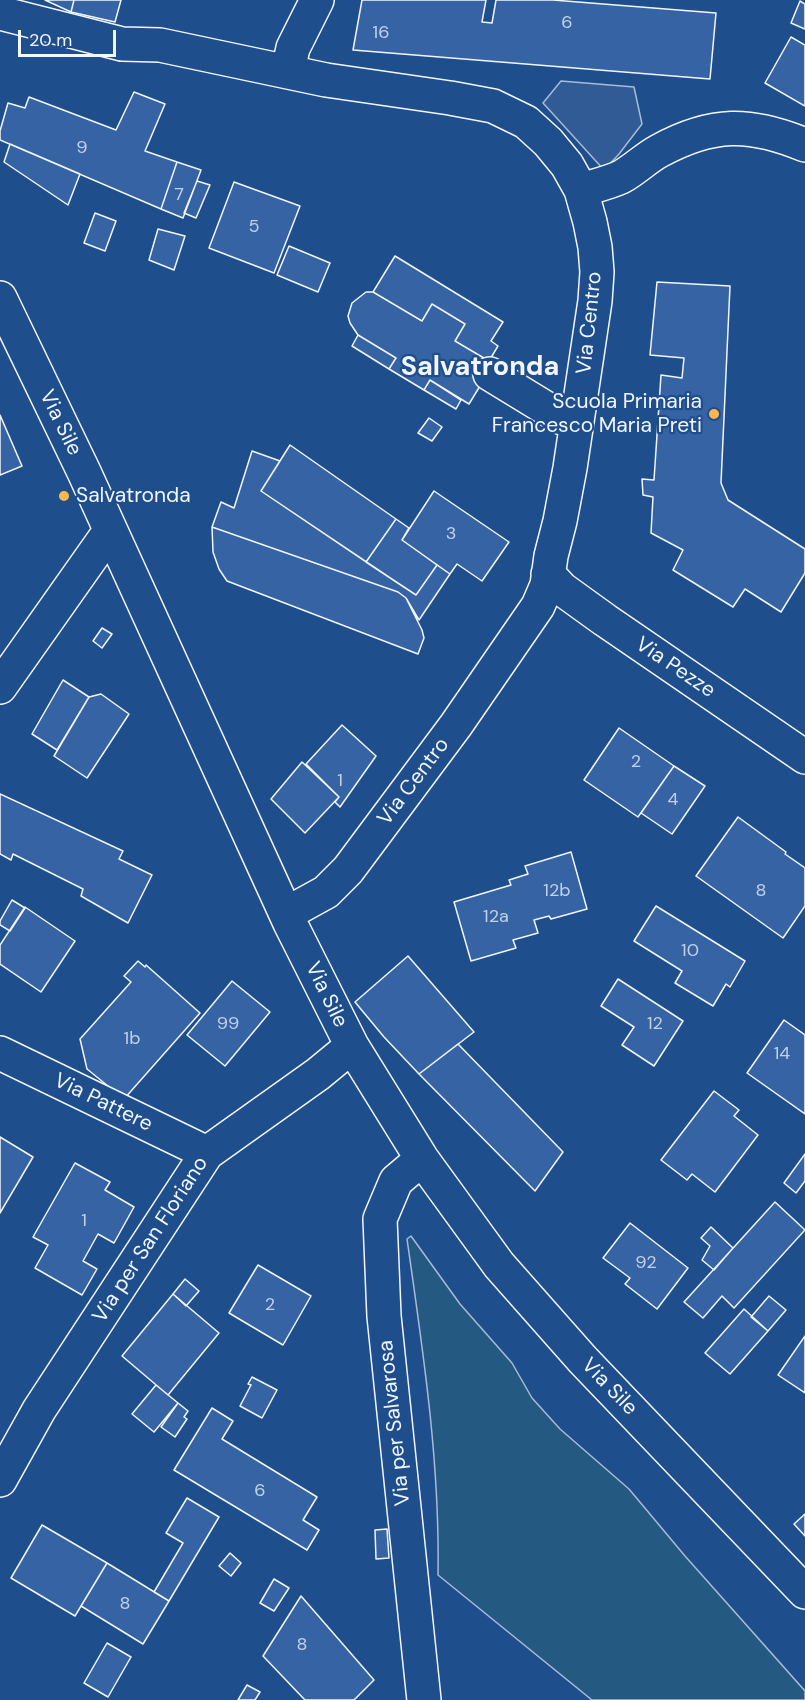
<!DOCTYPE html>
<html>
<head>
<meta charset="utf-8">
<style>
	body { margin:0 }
	#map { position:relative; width:805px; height:1700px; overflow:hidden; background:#1f4e8c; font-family:"DM Sans",sans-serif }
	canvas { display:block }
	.scale { position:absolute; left:18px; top:30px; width:98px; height:27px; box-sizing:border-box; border:3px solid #f2f6ff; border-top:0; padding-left:8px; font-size:18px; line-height:21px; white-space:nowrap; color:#f2f6ff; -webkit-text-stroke:4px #1f4e8c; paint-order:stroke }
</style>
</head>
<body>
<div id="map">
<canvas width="805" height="1700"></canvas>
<div class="scale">20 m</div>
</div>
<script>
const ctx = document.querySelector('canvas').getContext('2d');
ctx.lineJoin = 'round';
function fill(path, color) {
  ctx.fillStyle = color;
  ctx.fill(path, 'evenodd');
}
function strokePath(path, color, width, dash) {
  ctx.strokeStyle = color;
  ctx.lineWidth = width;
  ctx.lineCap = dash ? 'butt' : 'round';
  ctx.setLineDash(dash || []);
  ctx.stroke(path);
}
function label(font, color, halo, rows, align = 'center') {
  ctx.font = font + ' "DM Sans",sans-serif';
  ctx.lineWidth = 4.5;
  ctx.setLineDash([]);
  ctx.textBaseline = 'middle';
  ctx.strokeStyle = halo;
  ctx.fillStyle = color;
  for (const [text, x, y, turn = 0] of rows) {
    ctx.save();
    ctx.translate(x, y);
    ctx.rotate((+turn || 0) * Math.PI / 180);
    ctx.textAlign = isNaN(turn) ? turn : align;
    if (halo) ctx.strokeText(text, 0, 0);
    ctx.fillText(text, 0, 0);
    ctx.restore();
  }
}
const green = new Path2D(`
	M411 1236 460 1304 512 1363 532 1398 560 1429 629 1489 685 1556 805 1691V1700H592L438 1575C440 1462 423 1351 407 1239Z`);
fill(green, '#245a82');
strokePath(green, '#a8bbd7', 1.5);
const parking = new Path2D(`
	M561 81 634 87 642 124 619 154 604 170 543 103Z`);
fill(parking, '#305b95');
strokePath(parking, '#a8bbd7', 1.5);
const building = new Path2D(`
	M45 0H74L71 12Z
	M74 0H121L115 22 71 12Z
	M362 0H486L482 22 492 23 496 0H553L716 13 710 79 353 50Z
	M800 1 805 4V29L791 23Z
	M791 37 805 45V106L765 83Z
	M134 92 165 104 145 151 177 162 161 209 0 140V131L8 103 25 108 29 97 116 130Z
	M10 144 80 174 68 205 4 162Z
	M177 162 201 170 183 218 161 209Z
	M197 181 210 185 196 218 184 213Z
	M234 182 300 206 274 273 209 248Z
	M95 213 116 221 105 251 84 243Z
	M158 229 185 236 174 270 149 260Z
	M289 246 330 263 318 292 277 275Z
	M395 256 503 322 491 341 498 346 489 361 455 341 465 324 432 304 422 321 373 292Z
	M657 282 730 286 721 483 728 500 805 549V573L781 612 745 589 733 607 673 570 683 550 651 533 653 497 643 495 642 479 654 480 661 375 682 378 684 358 650 355Z
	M366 292H373L422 321 432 304 465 324 455 341 489 361 491 368 469 404 430 380 424 390 389 369 396 358 358 335 350 323 348 316 352 303Z
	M358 335 396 358 389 369 352 346Z
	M430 380 461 400 456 409 424 390Z
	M0 415 22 466 0 475Z
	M429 418 442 427 432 441 418 433Z
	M290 445 396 519 366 562 261 491Z
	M252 451 280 461 261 491 416 595 437 565 450 574 419 620 406 598 398 592 212 527 221 502 234 508Z
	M434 491 509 542 482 581 457 564 450 574 402 540Z
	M396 519 409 528 402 540 437 565 416 595 366 562Z
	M212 527 398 592 406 598 422 630 424 638 418 654 227 581 219 569 213 552Z
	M102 628 112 634 102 648 93 641Z
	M63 680 89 697 57 750 32 734Z
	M101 694 129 714 87 778 54 756 89 697Z
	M342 725 376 756 340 807 335 802 339 797 306 764Z
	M619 728 674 766 638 817 584 780Z
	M302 762 339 797 305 833 271 799Z
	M674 766 705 786 672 834 641 813Z
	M0 794 123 851 119 859 152 875 128 923 81 896 83 889 13 854 11 860 0 854Z
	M738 817 786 852 785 854 805 868V906L783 938 696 876Z
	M571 852 587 909 551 919 549 916 534 920 538 933 513 940 516 948 471 961 454 902 511 885 509 880 528 874 525 866Z
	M12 900 25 908 10 931 0 925V921Z
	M656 906 745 961 730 987 726 984 713 1006 675 983 682 971 634 941Z
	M25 907 75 941 41 992 0 964V945Z
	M408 956 474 1032 419 1074 384 1037 355 1002Z
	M138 961 145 967 146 965 200 1013 124 1099 87 1069 80 1039 131 982 124 976Z
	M618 979 683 1021 654 1066 622 1045 634 1027 601 1006Z
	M232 981 270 1012 225 1066 187 1035Z
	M784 1020 805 1035V1114L747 1073Z
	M458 1044 563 1152 535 1191 419 1074Z
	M714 1091 739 1110 734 1116 758 1135 715 1192 692 1174 687 1180 661 1160Z
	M0 1137 33 1157 0 1213Z
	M805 1154V1181L796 1193 784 1183Z
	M75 1163 110 1182 105 1190 134 1207 114 1243 98 1234 83 1261 97 1269 82 1295 35 1268 48 1245 33 1237Z
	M775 1202 805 1230 734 1308 722 1296 703 1318 684 1302Z
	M630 1223 688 1268 657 1309 625 1284 630 1278 603 1258Z
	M711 1227 733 1248 714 1270 702 1260 710 1246 701 1238Z
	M258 1265 311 1296 283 1345 229 1313Z
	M185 1279 199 1291 186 1306 173 1294Z
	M173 1294 219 1333 168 1395 122 1356Z
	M769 1296 786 1310 768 1331 751 1317Z
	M744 1309 768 1331 730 1374 705 1353Z
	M805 1336V1393L778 1375Z
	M252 1377 277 1390 262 1418 240 1406 251 1385 248 1384Z
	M156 1385 178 1403 154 1432 132 1414Z
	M178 1403 188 1411 184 1417 187 1419 175 1437 161 1427Z
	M212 1408 233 1421 222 1439 317 1497 303 1520 319 1530 307 1550 174 1470Z
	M187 1498 219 1517 169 1601 154 1592 183 1543 166 1533Z
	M805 1514V1536L794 1524Z
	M42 1525 107 1563 75 1616 11 1578Z
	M387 1529 389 1558 376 1559 375 1530Z
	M230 1553 241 1563 231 1576 219 1566Z
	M107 1563 169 1601 143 1644 81 1606Z
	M274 1579 289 1588 274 1611 260 1603Z
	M301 1596 374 1680 354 1700H305L263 1656Z
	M107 1643 131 1657 108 1697 84 1683Z
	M247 1685 260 1692 255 1700H238Z`);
fill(building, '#3563a3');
strokePath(building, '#f2f6ff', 1.5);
const minor = new Path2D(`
	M0 13 122 44 160 45 326 80 450 98 493 106 526 122 548 142 567 165 581 190 590 222 595 247 597 272 595 301 570 468 560 521 551 556 547 585 538 606 456 725 348 870 326 892 286 914
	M288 71 293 48 317 0
	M581 190C594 186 608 183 621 177 634 170 646 158 659 151 712 122 750 122 805 145
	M0 298 84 472 290 923 352 1046 422 1159 499 1265 583 1360 805 1592
	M490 374 562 418
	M548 574 562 589 605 620 805 757
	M0 687 110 531
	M0 1053 207 1153
	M422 1159 396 1181 380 1219 384 1316 424 1700
	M0 1480 39 1410 207 1153 318 1074 352 1046`);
strokePath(minor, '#f2f6ff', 36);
strokePath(minor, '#1f4e8c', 33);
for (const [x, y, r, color] of [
	[714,414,6,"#ffb74d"],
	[64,496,6,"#ffb74d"]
]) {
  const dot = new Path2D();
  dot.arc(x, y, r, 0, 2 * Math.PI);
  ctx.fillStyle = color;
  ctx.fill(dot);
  strokePath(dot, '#1f4e8c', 2);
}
label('18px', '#c3d1e8', null, [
	["6",567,23],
	["16",381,33],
	["9",82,148],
	["7",179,195],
	["5",254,227],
	["3",451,534],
	["2",636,762],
	["1",340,781],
	["4",673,800],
	["12b",557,891],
	["8",761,891],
	["12a",496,917],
	["10",690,951],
	["99",228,1024],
	["12",655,1024],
	["1b",132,1039],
	["14",782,1054],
	["1",84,1221],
	["92",646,1263],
	["2",270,1305],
	["6",260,1491],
	["8",125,1604],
	["8",302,1645]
]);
label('21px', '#f2f6ff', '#1f4e8c', [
	["Via Centro",590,323,-84],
	["Via Sile",60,423,64],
	["Via Pezze",675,668,34],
	["Via Centro",414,782,-53],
	["Via Sile",326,995,64],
	["Via Pattere",103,1103,26],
	["Via per San Floriano",151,1240,-57],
	["Via Sile",609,1387,46],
	["Via per Salvarosa",395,1423,-96]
]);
label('21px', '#f2f6ff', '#1f4e8c', [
	["Scuola Primaria",702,402],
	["Francesco Maria Preti",702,426],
	["Salvatronda",76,496,"left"]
], 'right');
label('bold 27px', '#f2f6ff', '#1f4e8c', [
	["Salvatronda",480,368]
]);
</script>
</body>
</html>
